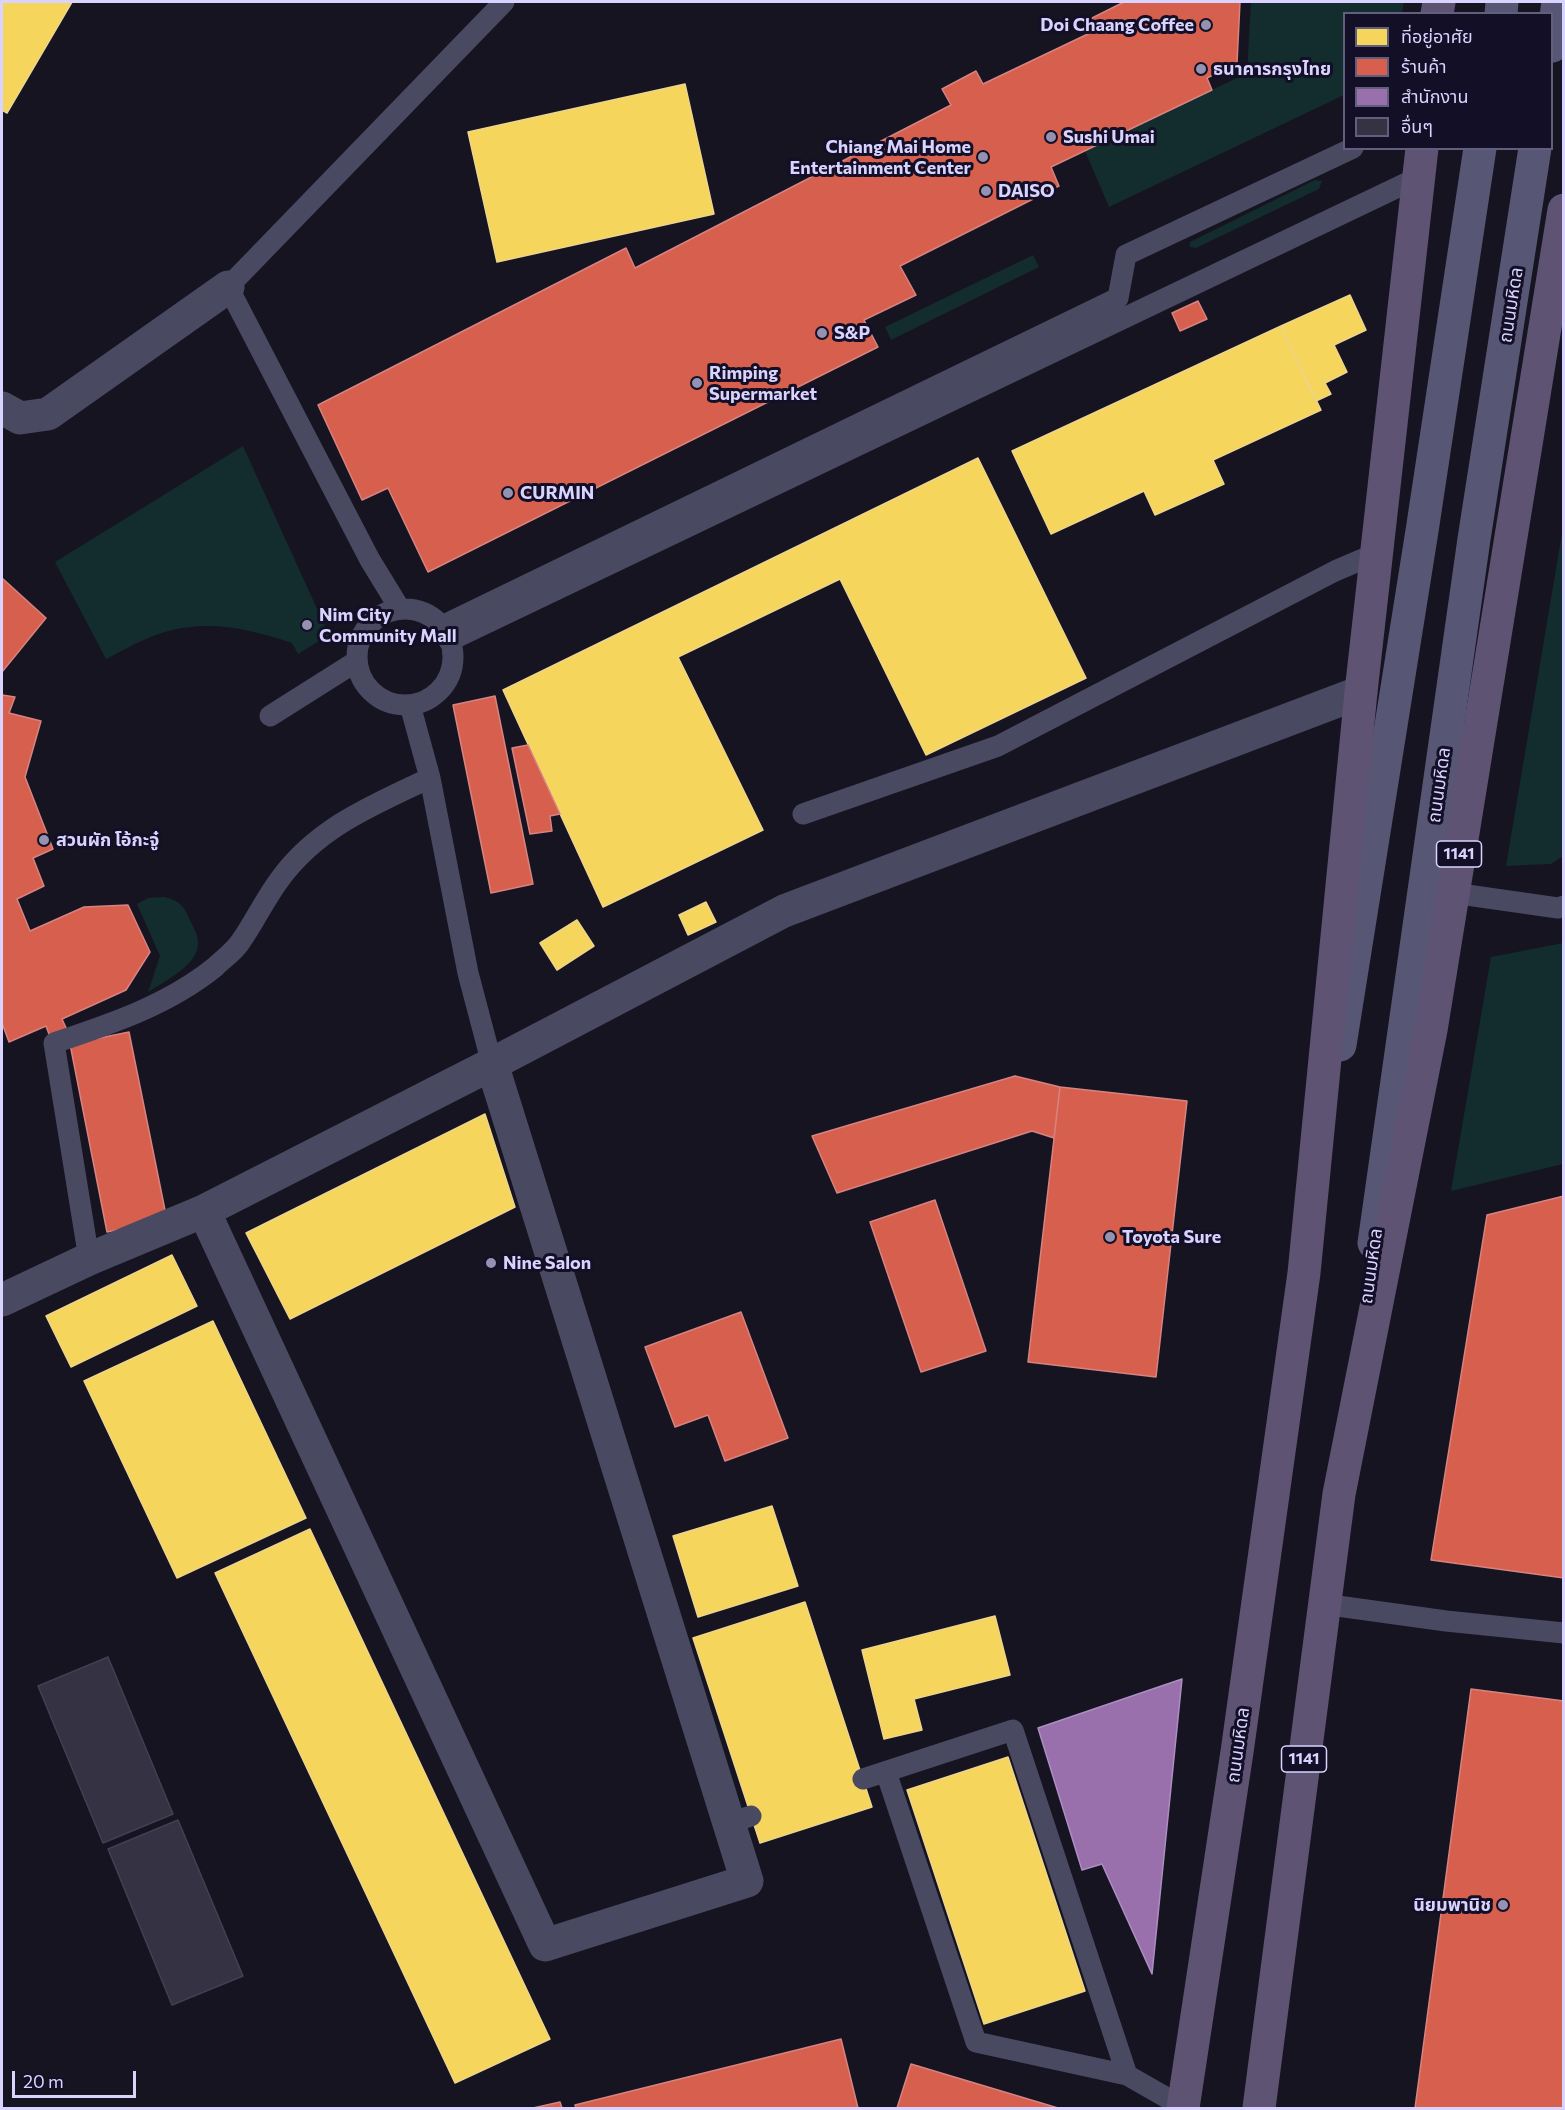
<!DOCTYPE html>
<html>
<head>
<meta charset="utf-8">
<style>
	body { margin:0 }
	#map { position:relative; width:1565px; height:2110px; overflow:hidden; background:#161421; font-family:Commissioner,"Noto Sans Thai",sans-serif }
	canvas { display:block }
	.frame { position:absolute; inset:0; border:3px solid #d9d4ff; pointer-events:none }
	.legend { position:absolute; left:1343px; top:12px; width:210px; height:138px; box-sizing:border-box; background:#130f26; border:2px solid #625e7d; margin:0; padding:8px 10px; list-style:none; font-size:18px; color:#d9d4ff }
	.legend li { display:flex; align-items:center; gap:12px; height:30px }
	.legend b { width:30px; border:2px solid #625e7d }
	.scale { position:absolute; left:12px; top:2071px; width:124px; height:27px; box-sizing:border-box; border:3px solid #d9d4ff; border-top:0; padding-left:8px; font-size:18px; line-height:21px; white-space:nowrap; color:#d9d4ff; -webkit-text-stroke:4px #130f26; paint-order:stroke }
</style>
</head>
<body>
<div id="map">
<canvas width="1565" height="2110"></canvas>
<div class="frame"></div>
<ul class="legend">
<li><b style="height:16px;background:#f6d55c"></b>ที่อยู่อาศัย</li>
<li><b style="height:16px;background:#d6604d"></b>ร้านค้า</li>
<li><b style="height:16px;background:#9970ab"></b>สำนักงาน</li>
<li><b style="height:16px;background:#343243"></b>อื่นๆ</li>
</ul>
<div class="scale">20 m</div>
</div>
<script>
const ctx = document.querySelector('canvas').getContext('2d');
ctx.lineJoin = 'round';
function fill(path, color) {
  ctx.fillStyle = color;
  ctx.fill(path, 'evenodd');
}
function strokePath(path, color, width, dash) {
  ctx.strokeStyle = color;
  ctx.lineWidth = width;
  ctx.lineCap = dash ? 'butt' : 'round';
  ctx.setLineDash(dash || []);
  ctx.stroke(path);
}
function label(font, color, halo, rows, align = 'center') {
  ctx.font = font + ' Commissioner,"Noto Sans Thai",sans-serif';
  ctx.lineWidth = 6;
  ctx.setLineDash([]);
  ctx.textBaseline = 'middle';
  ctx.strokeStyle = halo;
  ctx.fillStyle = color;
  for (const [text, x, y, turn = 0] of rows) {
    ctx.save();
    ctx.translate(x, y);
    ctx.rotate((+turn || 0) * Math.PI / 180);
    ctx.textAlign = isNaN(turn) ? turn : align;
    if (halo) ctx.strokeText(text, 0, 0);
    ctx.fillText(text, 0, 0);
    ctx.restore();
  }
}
fill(new Path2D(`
	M1251 2H1404L1402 13 1344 14V95L1109 207 1085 151 1247 73Z
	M1315 180 1322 181 1319 189 1196 248 1190 247V242Z
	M1033 255 1039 267 891 340 885 327Z
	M243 446 329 635 298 654 292 643C246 628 204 618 156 635 139 641 122 651 106 659L55 562Z
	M1563 527V856L1551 864 1506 866Z
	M164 897C179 900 184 906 190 920 193 927 198 934 198 942 200 964 165 981 148 992L160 956 137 904 148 898Z
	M1563 943V1164L1451 1191 1491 957Z`), '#132c2d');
const homes = new Path2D(`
	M2 2H72L7 113 2 110Z
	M685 84 714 214 497 262 468 132Z
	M1350 295 1366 330 1334 345 1347 372 1325 383 1331 394 1316 401 1281 326Z
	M1281 326 1321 410 1213 460 1224 484 1155 515 1144 491 1051 534 1012 451Z
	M978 458 1086 678 926 755 840 579 678 657 763 830 603 907 503 690Z
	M706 902 716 922 688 935 679 915Z
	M577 920 594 946 557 970 540 943Z
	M485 1114 515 1207 290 1319 246 1233Z
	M172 1255 197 1306 71 1367 46 1316Z
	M213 1321 306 1518 177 1578 84 1381Z
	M772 1506 798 1586 698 1617 673 1536Z
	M310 1529 550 2039 455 2083 215 1573Z
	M805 1602 872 1807 760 1843 693 1638Z
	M995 1616 1010 1675 914 1699 922 1730 884 1739 862 1650Z
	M1008 1757 1085 1991 984 2024 907 1790Z`);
fill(homes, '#f6d55c');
strokePath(homes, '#edd58d', 1.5);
const shops = new Path2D(`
	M1124 2H1240L1237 63 1207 78 1212 90 1051 167 1059 186 900 266 916 295 864 320 878 347 428 572 388 488 362 500 318 405 626 248 635 268 951 105 942 89 976 71 983 84 1092 32 1086 21Z
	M1198 301 1207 319 1180 331 1172 313Z
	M2 578 46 618 2 672Z
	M2 695 15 697 9 713 41 721 25 777 53 849 33 858 44 886 17 899 30 931 84 907 128 905 150 952 126 990 62 1019 67 1030 50 1037 46 1026 9 1042 2 1023Z
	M495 696 533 884 491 893 453 705Z
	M528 745 560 814 550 816 552 831 530 834 512 748Z
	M129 1032 167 1220 107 1232 70 1044Z
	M1015 1076 1060 1087 1054 1138 1032 1131 837 1193 812 1136Z
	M1060 1087 1187 1101 1156 1377 1028 1362Z
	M1564 1196V1578L1431 1560 1487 1215Z
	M935 1200 986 1351 921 1372 870 1222Z
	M741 1312 788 1438 725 1461 708 1415 675 1427 645 1347Z
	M1471 1689 1564 1701V2108H1415Z
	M841 2039 858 2108H576L575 2105Z
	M911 2064 1058 2108H897Z
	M560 2102 562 2108H533Z`);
fill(shops, '#d6604d');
strokePath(shops, '#d78382', 1.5);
const offices = new Path2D(`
	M1182 1679 1152 1974 1102 1864 1082 1870 1038 1728Z`);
fill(offices, '#9970ab');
strokePath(offices, '#ac8ec4', 1.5);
const building = new Path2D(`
	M108 1657 173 1814 103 1843 38 1686Z
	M178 1820 243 1976 172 2005 108 1849Z`);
fill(building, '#343243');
strokePath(building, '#433f54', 1.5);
strokePath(new Path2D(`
	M400 609 370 560 228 287 504 2
	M357 657a48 48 0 1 1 96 0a48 48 0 1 1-96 0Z
	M442 626 1118 298 1126 255 1353 148
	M449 641 1419 177
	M410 705 430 778 468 973 492 1064
	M270 716 357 661
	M803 814 998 746 1335 571 1377 553
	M1453 893 1558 908 1564 906
	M89 1259 54 1043C111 1024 168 1005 215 967 223 959 235 951 241 941 255 921 265 899 280 879 318 827 373 805 430 778
	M1323 1604 1446 1621 1564 1633
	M886 1772 976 2042 1127 2075 1183 2107
	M863 1779 1013 1730 1127 2075
	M729 1823 751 1816`), '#4a4962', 21);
strokePath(new Path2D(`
	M2 408 20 418 48 414 228 287
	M204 1211 545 1945 747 1881 492 1064
	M2 1300 89 1259 204 1211 492 1064 784 911 1361 692`), '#4a4962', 33);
strokePath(new Path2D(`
	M1501 14 1502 2
	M1552 46 1558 2
	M1340 1045 1422 531 1480 148
	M1374 1243 1474 539 1535 148`), '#575674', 33);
strokePath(new Path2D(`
	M1437 14 1439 2
	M1183 2108 1237 1752 1304 1273 1361 692 1422 148
	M1259 2108 1339 1494 1431 1030 1564 210`), '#5e5373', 33);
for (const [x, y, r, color] of [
	[1206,25,6,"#9591b1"],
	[1201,69,6,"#9591b1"],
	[1051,137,6,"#9591b1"],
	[983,157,6,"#9591b1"],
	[986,191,6,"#9591b1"],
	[822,333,6,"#9591b1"],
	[697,383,6,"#9591b1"],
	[508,493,6,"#9591b1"],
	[307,625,6,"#9591b1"],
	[44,840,6,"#9591b1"],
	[1110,1237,6,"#9591b1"],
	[491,1263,6,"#9591b1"],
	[1503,1905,6,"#9591b1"]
]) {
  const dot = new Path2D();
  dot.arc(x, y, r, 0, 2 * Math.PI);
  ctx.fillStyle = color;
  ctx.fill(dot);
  strokePath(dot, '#130f26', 2);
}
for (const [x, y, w] of [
	[1459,854,45],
	[1304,1759,45]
]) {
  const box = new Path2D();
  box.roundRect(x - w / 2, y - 13, w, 26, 4.5);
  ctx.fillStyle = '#130f26';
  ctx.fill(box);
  strokePath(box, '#d9d4ff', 1.5);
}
label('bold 16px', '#d9d4ff', null, [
	["1141",1459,854],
	["1141",1304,1759]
]);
label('bold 18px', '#d9d4ff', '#130f26', [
	["Doi Chaang Coffee",1194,25,"right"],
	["ธนาคารกรุงไทย",1213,69],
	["Sushi Umai",1063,137],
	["Chiang Mai Home",971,147,"right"],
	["Entertainment Center",971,168,"right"],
	["DAISO",998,191],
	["S&P",834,333],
	["Rimping",709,373],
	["Supermarket",709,394],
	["CURMIN",520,493],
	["Nim City",319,615],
	["Community Mall",319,636],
	["สวนผัก โอ้กะจู๋",56,840],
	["Toyota Sure",1122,1237],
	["Nine Salon",503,1263],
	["นิยมพานิช",1491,1905,"right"]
], 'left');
label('18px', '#d9d4ff', '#130f26', [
	["ถนนมหิดล",1511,305,-81],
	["ถนนมหิดล",1439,785,-82],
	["ถนนมหิดล",1371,1266,-82],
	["ถนนมหิดล",1238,1745,-82]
]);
</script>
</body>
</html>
